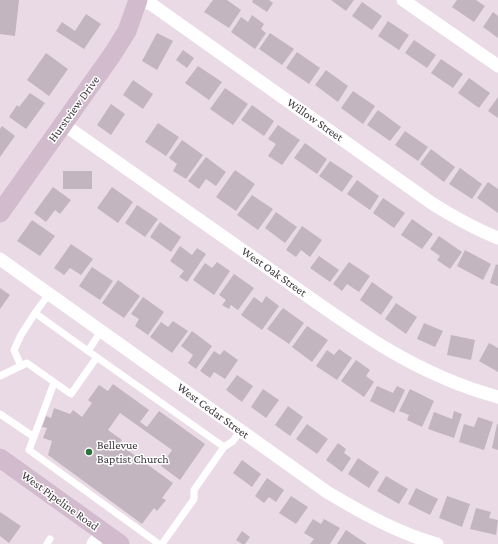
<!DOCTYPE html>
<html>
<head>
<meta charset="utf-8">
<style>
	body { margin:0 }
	canvas { display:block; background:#e9dae5 }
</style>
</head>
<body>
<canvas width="498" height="544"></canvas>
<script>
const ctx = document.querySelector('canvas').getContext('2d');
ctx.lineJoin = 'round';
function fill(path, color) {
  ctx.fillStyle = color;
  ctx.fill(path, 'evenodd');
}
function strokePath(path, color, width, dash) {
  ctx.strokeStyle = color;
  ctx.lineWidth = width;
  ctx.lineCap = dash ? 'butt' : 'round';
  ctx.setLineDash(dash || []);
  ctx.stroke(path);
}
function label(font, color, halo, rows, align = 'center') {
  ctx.font = font + ' "Crimson Pro",serif';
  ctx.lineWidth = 3;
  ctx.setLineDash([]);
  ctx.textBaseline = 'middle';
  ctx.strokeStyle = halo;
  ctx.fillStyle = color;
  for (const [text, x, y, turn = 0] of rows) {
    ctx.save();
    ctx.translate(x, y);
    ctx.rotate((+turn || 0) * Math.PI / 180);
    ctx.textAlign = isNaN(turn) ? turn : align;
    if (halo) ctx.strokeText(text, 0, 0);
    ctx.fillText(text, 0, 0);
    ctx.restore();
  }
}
fill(new Path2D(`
	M0 0H19L15 36 0 34Z
	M213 0H227L241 10 229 28 204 12Z
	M253 0H269L273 3 267 12 252 2Z
	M331 0H354L346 11Z
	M457 0H476L485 6 474 22 452 7Z
	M362 2 382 16 372 30 352 16Z
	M493 12 498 16V38L483 27Z
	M86 14 101 24 84 49 56 31 62 22 75 31Z
	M252 15 264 24 261 29 266 33 255 49 231 32 241 17 248 22Z
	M388 21 409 35 399 50 378 36Z
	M157 33 173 41 157 70 142 61Z
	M270 33 294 49 282 65 259 49Z
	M414 40 436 55 427 68 405 53Z
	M183 50 194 58 187 68 176 60Z
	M297 52 320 68 309 84 286 68Z
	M46 53 68 69 49 96 27 80Z
	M441 59 463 74 453 88 431 73Z
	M198 66 222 82 209 100 185 83Z
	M326 70 348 86 338 102 315 85Z
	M469 78 490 93 479 108 458 93Z
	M133 80 153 94 143 109 123 95Z
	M225 88 248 104 233 125 210 109Z
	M353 91 375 106 363 124 341 108Z
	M30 93 45 103 26 129 9 117 17 105 19 107Z
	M498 97V118L488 111Z
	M111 104 125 114 111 135 97 125Z
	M252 105 274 121 264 136 241 120Z
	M378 110 401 127 390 141 367 125Z
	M158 123 179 137 166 156 145 142Z
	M278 125 300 140 282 165 268 156 276 144 268 139Z
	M2 126 15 136 0 157V129Z
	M405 131 428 147 418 161 395 145Z
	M182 140 203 155 186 179 173 171 177 164 169 158Z
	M305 143 327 159 317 174 294 158Z
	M431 149 455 167 444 182 420 164Z
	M206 157 226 172 216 186 206 179 199 189 188 181Z
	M330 161 353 176 342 192 319 176Z
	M460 168 482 184 472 199 449 184Z
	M235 170 255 184 236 211 216 197Z
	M63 171H92V189H63Z
	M357 180 379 196 370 210 347 194Z
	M488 182 498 189V213L477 198Z
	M53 187 71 200 60 214 55 210 46 222 34 213Z
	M112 187 133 202 118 223 97 208Z
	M252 195 273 209 258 230 237 215Z
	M383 198 405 213 394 228 373 213Z
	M137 205 158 219 145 237 125 223Z
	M276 212 297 227 285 243 265 228Z
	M412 219 433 234 422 249 401 235Z
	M32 220 55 236 40 256 17 241Z
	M160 222 181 237 171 252 150 237Z
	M302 226 322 240 310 257 301 250 296 257 286 250Z
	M439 236 462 252 450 269 437 260 440 256 430 249Z
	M71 244 93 259 81 275 70 268 64 275 54 268Z
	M180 246 192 255 197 248 206 254 187 282 179 277 184 271 170 261Z
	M465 250 491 264 483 280 457 266Z
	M319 256 339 270 330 282 310 268Z
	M217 262 230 271 214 295 193 280 205 263 212 268Z
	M349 262 370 276 359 292 347 284 342 291 333 284Z
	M496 264 498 265V286L490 283Z
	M92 267 113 281 100 300 79 286Z
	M234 274 254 288 238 310 231 305 229 309 222 305 226 300 219 295Z
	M118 280 140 296 124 318 102 303Z
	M372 282 393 297 381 315 360 300Z
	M0 288 10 295 0 309Z
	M266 296 279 306 262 330 241 315 254 297 262 303Z
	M143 297 164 312 148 335 135 326 139 319 131 314Z
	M396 303 417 317 406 334 385 319Z
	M283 308 304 323 289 344 267 329Z
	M173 321 188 331 172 353 150 337 161 322 168 327Z
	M424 323 443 331 435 347 417 339Z
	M307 326 328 340 312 362 292 347Z
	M192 331 212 346 196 369 188 363 193 355 181 346Z
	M451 335 475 340 471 360 447 355Z
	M489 343 498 348V372L479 361Z
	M339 349 352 358 337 380 316 366 327 350 334 355Z
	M224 350 238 360 225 379 214 372 210 378 200 371 214 351 220 355Z
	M356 360 370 370 366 376 374 382 364 397 341 381Z
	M237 375 253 386 242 402 226 390Z
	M113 384 149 410 140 422 147 427 159 411 205 444 180 480 161 466 172 450 120 413 108 430 122 440 119 444 173 483 162 498 166 500 157 511 154 508 142 524 48 455 52 441 43 438 47 428 42 427 46 416 51 418 54 408 70 414 73 410 82 417 92 403 88 400 99 385 108 391Z
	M377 386 393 393 397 386 405 390 394 413 370 401Z
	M263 389 279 400 266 418 251 407Z
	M410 389 434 401 422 427 407 420 409 415 399 411Z
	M288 406 303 417 290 436 275 425Z
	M454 411 462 414 454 438 428 429 434 412 452 419Z
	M478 417 493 422 484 450 459 442 464 424 474 427Z
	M307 424 328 439 317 454 296 439Z
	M497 424H498V450L492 448Z
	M338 443 346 449 344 453 351 458 342 472 326 460Z
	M358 458 379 472 369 488 348 474Z
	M242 460 261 474 252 487 233 473Z
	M386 476 408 489 399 504 377 491Z
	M267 478 284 490 276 502 269 497 264 503 255 496Z
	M416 488 438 499 430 515 408 504Z
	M291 496 308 507 296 524 279 513Z
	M447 496 470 504 462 527 439 518Z
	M476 508 491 512 489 518 498 520 496 535 470 529Z
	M0 512 21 526 9 543 0 536Z
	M313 519 321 524 324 519 340 528 330 544H310L314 539 304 533Z
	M346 530 367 544H337Z
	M242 531 250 537 245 544H242L236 540Z`), '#c3b5bf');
strokePath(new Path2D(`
	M49 294 35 313 88 351
	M101 331 88 351 224 447
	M21 366 14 350 21 335 35 313
	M0 376 27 363 71 394 97 357
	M54 383 29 450 159 544
	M0 414 34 437
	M47 544 50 539
	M162 544 194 499V490L224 447 233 441 240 431`), '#fff', 7);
strokePath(new Path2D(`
	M403 0 498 66
	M138 1 151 4 433 204C454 217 475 229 498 238
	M63 124C132 172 200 220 268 268 342 320 408 373 498 397
	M0 259 327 492C362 513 398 533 437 544
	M93 544 102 531`), '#fff', 13);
strokePath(new Path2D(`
	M0 213 112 55 127 31 138 0
	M0 458 120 544`), '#d2bbcd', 19);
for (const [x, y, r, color] of [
	[89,452,4,"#2c723e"]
]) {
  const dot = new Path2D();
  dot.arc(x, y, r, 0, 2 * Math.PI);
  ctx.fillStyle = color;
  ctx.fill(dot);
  strokePath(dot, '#fff', 1.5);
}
label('12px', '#3d373c', '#fff', [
	["Hurstview Drive",74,109,-54],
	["Willow Street",315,120,35],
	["West Oak Street",274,272,35],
	["West Cedar Street",213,411,36],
	["West Pipeline Road",60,501,36]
]);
label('12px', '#3d373c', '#fff', [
	["Bellevue",97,445],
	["Baptist Church",97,459]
], 'left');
</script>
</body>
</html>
